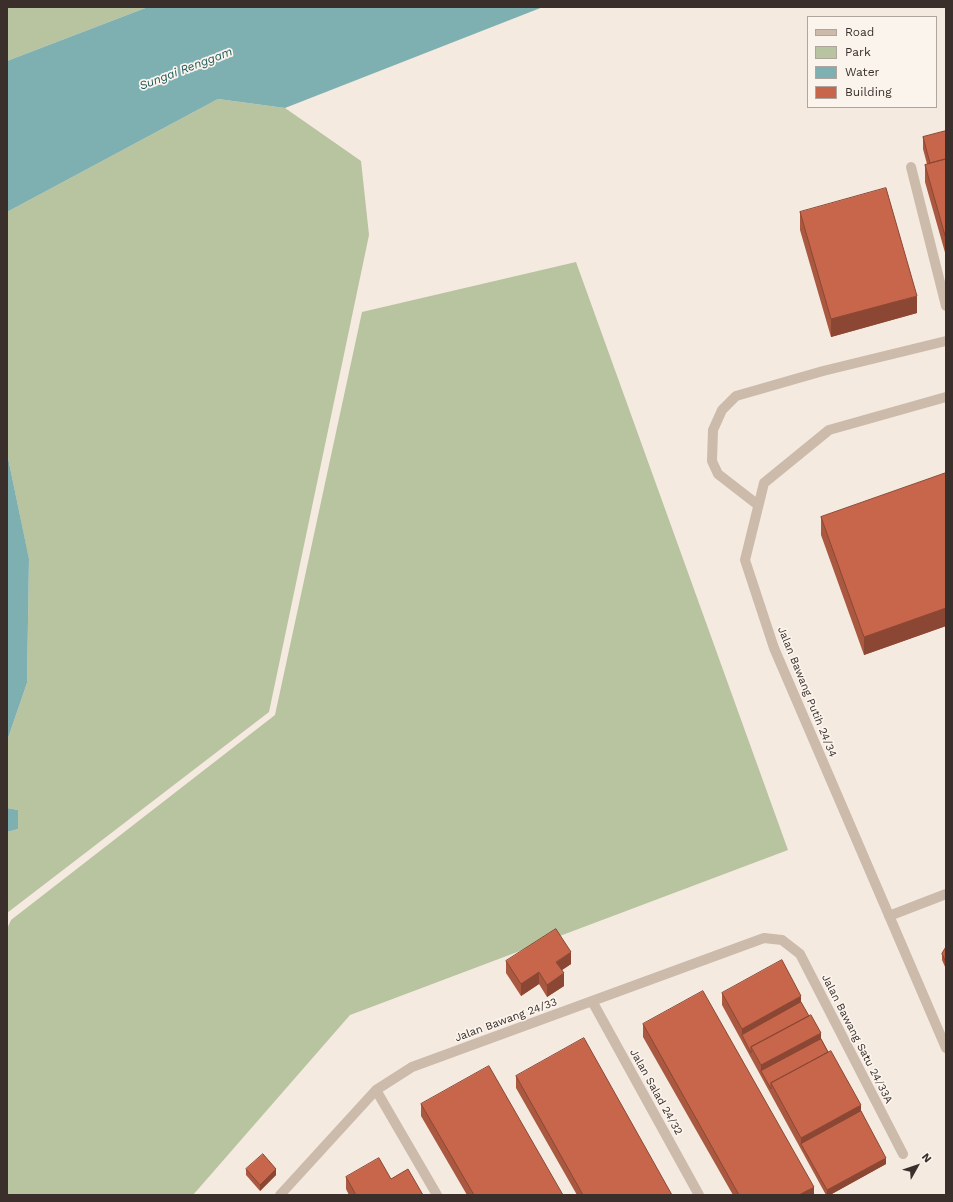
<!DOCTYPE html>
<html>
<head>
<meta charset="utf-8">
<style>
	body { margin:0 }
	#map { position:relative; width:953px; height:1202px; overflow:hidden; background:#f4eae0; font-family:"Work Sans",sans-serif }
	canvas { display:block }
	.frame { position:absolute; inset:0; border:8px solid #3a2f2b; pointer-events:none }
	.legend { position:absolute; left:807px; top:16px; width:130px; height:92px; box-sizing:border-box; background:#fbf4ed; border:1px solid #aea59f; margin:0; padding:5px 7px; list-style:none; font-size:12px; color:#3a2f2b }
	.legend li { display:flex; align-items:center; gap:8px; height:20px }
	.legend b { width:20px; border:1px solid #aea59f }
	.north { position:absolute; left:897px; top:1146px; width:40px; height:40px; -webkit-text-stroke:3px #fbf4ed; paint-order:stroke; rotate:50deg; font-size:11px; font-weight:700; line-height:16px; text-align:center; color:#3a2f2b }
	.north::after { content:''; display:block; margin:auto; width:14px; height:18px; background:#3a2f2b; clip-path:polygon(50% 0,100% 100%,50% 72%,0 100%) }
</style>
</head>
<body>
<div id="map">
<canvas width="953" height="1202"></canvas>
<div class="frame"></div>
<ul class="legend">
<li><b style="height:5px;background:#ccbaab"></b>Road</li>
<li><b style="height:11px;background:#b8c39f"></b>Park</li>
<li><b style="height:11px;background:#7eb0b1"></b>Water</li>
<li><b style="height:11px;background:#c7664b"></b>Building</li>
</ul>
<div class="north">N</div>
</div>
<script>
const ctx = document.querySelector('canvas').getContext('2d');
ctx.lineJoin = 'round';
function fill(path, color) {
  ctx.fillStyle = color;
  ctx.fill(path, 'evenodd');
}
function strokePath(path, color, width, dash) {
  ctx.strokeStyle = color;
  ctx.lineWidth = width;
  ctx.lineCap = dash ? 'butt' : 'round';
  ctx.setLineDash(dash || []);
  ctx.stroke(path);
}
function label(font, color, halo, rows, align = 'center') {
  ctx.font = font + ' "Work Sans",sans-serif';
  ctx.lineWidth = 3.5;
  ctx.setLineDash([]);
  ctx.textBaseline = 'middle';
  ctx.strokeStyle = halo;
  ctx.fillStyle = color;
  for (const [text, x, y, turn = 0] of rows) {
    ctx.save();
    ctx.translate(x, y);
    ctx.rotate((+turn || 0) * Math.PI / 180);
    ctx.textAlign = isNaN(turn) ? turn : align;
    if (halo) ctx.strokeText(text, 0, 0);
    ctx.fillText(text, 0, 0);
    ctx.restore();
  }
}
fill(new Path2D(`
	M7 7H148L7 61Z
	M218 99 285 108 361 161 369 235 269 712 7 913V832L18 829V810L7 808V741L27 683 29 560 7 453V212Z
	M576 262 788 850 350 1015 193 1195H7V929L11 920 275 715 362 312Z`), '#b8c39f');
fill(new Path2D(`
	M148 7H543L285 108 218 99 7 212V61Z
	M7 453 29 559 27 683 7 741Z
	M7 808 18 810V829L7 832Z`), '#7eb0b1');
strokePath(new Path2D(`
	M911 167 946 306
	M758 505 718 474 712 461 713 430 722 410 736 396 823 371 946 341`), '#ccbaab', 10);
strokePath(new Path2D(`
	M946 397 829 430 764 483 745 560 774 648 946 1048
	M889 916 946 894
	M592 1001 699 1195
	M376 1090 437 1195
	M280 1195 376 1090 412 1067 764 938 782 940 800 954 903 1154`), '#ccbaab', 10);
fill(new Path2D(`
	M946 131V256L925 182V165L927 164 923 149V137Z
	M800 212 917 313 831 337 800 230Z
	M946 473V626L864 655 821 535V517Z
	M946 947V969L942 960V954Z
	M506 961 571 964 562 970 564 986 547 997 539 984 521 996 506 973Z
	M722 993 801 1002 861 1111 886 1164 830 1195H826L722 1005Z
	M643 1024 814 1195H733L643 1037Z
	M516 1076 672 1195H577L516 1088Z
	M421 1104 563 1195H467L421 1116Z
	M246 1169 276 1175 260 1191 246 1175Z
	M346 1177 391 1179 423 1195H349L346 1189Z`), '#ab5840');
fill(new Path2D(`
	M917 296V313L831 337V319Z
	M946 608V626L864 655V637Z
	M571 952V964L556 974V962Z
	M539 972V984L521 996V984Z
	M564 973V986L547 997V985Z
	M801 996V1009L742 1035V1029Z
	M821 1033V1045L761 1071V1065Z
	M861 1105V1117L801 1144V1138Z
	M886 1158V1164L830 1195H827V1190Z
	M276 1169V1175L260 1191V1185Z
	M814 1187V1195H799Z`), '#8b4734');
const building = new Path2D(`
	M946 131V159L930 163 923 137Z
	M946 159V239L925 165Z
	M886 188 917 296 831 319 800 212Z
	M946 473V608L864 637 821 517Z
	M556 929 571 952 556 962 564 973 547 985 539 972 521 984 506 961Z
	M946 947V962L942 954Z
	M782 960 801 996 742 1029 722 993Z
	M703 991 814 1187 799 1195H739L643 1024Z
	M801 1002 809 1016 751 1047V1053L742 1035Z
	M811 1015 821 1033 761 1065 751 1047Z
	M584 1038 672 1195H583L516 1076Z
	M821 1039 828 1052 771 1083V1089L761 1071Z
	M831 1051 861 1105 801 1138 771 1083Z
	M489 1066 563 1195H474L421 1104Z
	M861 1111 886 1158 827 1190 801 1144Z
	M263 1154 276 1169 260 1185 246 1169Z
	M379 1158 391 1179 408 1169 423 1195H356L346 1177Z`);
fill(building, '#c7664b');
strokePath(building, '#8b4734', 1);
label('11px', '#3a2f2b', '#fbf4ed', [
	["Jalan Bawang Putih 24/34",807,692,68],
	["Jalan Bawang 24/33",506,1020,-20],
	["Jalan Bawang Satu 24/33A",857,1039,63],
	["Jalan Salad 24/32",656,1092,61]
]);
label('italic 12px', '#1f5a5d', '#fbf4ed', [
	["Sungai Renggam",186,69,-21]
]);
</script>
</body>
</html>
